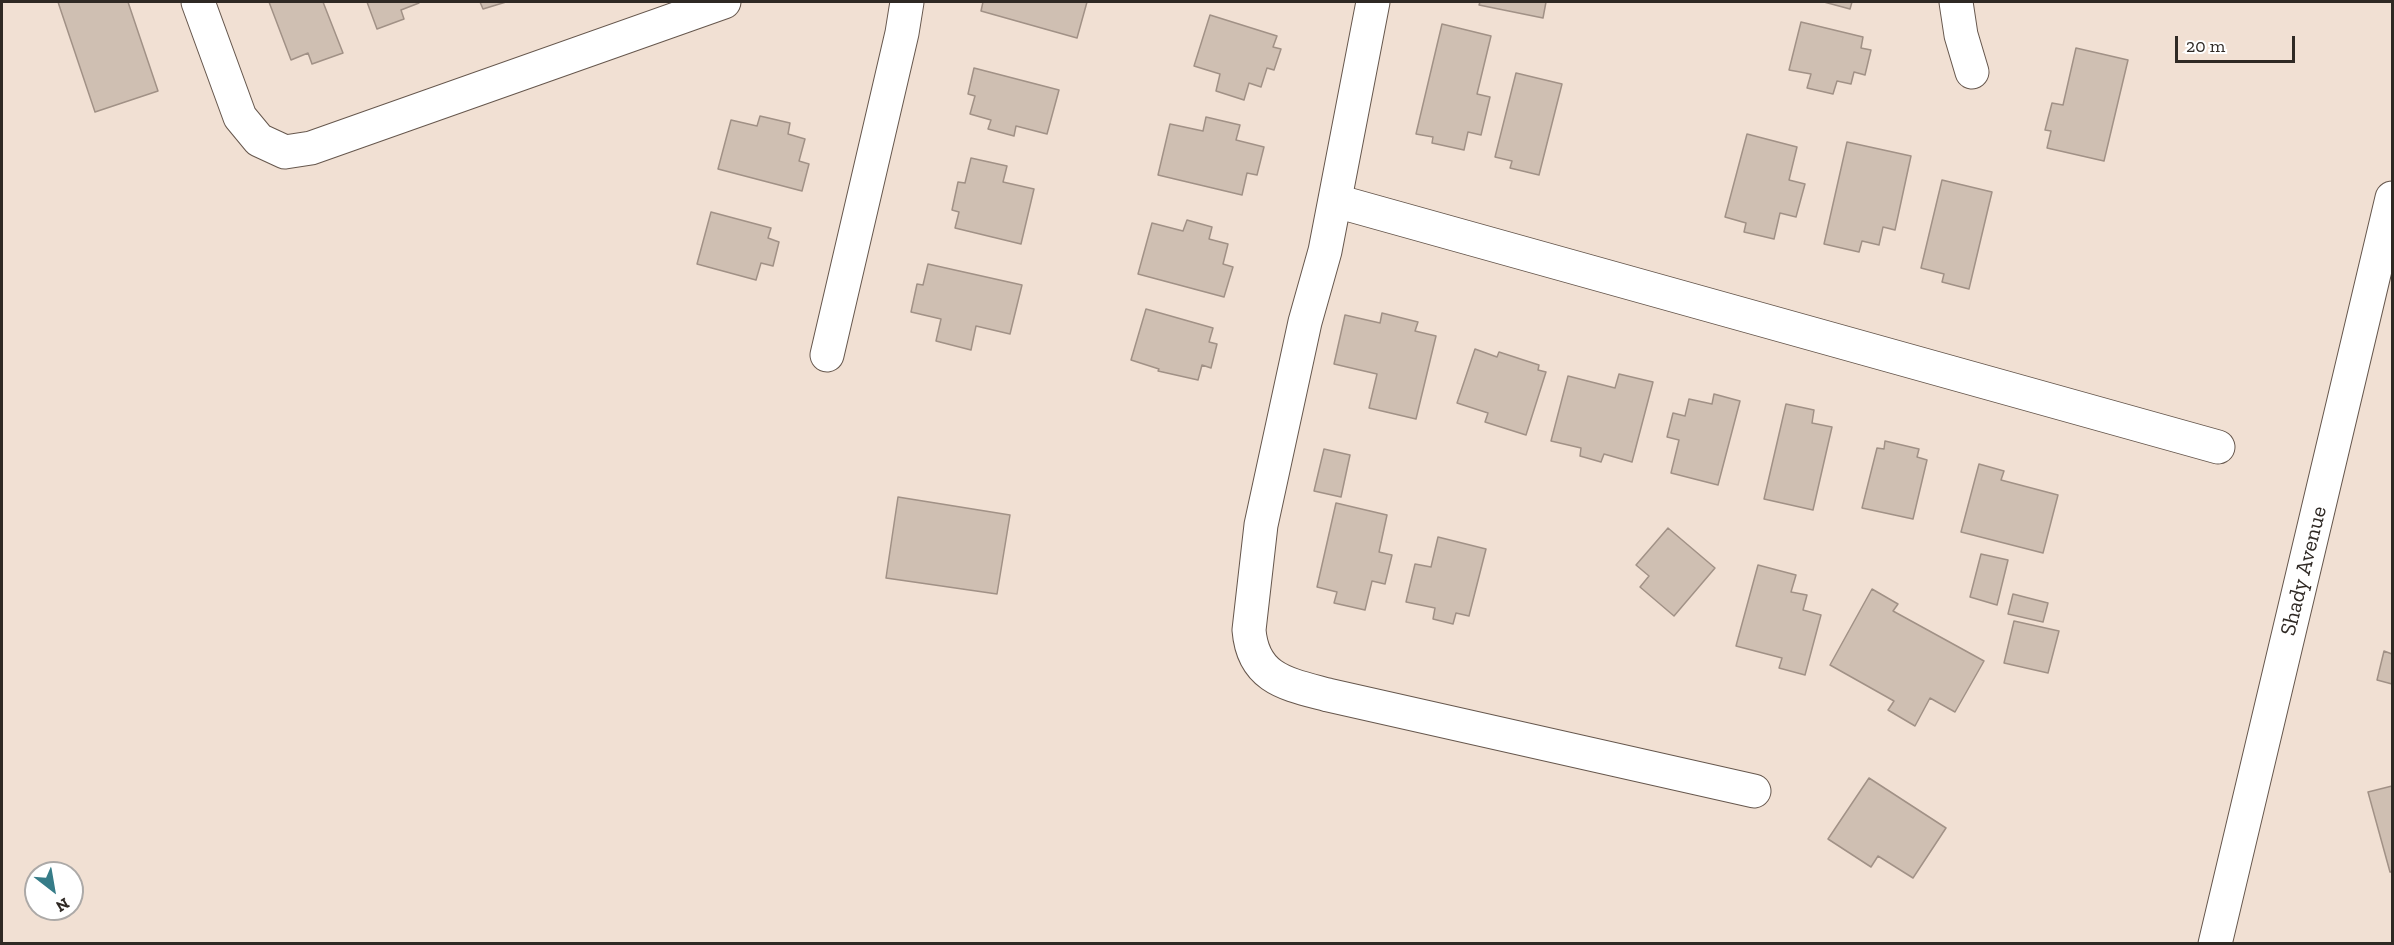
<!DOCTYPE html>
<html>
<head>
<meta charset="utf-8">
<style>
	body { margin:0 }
	#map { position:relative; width:2394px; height:945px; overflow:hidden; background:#f1e0d3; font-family:"Zilla Slab",serif }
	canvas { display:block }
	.frame { position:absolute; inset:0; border:3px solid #2f2924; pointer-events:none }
	.north { position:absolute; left:24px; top:861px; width:60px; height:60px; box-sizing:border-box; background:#fff; border:2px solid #aca9a7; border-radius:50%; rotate:149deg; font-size:16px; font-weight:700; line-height:24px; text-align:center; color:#2f2924 }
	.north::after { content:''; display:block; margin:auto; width:21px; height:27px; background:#367c88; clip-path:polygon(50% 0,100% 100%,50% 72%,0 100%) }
	.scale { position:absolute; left:2175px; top:36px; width:120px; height:27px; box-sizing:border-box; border:3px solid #2f2924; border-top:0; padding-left:8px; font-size:18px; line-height:21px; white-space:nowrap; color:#2f2924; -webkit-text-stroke:4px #fff; paint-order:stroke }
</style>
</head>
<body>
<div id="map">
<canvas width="2394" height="945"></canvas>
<div class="frame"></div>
<div class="north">N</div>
<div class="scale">20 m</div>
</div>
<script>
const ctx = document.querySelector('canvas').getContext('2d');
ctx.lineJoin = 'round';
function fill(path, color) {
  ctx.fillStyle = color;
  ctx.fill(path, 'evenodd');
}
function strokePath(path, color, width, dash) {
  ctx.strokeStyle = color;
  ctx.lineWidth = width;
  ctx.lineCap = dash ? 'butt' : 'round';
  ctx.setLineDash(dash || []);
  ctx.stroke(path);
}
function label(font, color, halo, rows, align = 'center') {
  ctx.font = font + ' "Zilla Slab",serif';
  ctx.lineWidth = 4.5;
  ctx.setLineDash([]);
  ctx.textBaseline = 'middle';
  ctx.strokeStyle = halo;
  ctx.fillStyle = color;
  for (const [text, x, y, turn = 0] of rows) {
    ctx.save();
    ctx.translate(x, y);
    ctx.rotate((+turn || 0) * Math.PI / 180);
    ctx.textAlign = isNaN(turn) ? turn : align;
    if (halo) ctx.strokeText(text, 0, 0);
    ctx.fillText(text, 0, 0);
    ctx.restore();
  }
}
const building = new Path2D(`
	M58 2H128L158 91 95 112Z
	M269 2H323L343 53 312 64 308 53 291 60Z
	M367 2H418L419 3 401 10 404 19 377 29Z
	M480 2H506L483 9Z
	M983 2H1087L1077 38 981 11Z
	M1480 2H1546L1543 18 1479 5Z
	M1824 2H1852L1850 9Z
	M1210 15 1277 36 1273 47 1281 49 1274 70 1267 68 1261 87 1249 83 1244 100 1216 91 1220 74 1194 66Z
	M1801 22 1863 37 1861 48 1871 50 1865 75 1854 72 1851 84 1837 81 1833 94 1807 88 1811 74 1789 70Z
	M1442 24 1491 36 1477 94 1490 97 1481 135 1468 132 1464 150 1432 143 1433 137 1416 134Z
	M2076 48 2128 60 2104 161 2047 148 2051 131 2045 130 2052 103 2063 105Z
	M974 68 1059 90 1047 134 1016 126 1014 136 988 129 991 120 970 114 975 96 968 94Z
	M1516 73 1562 84 1539 175 1510 168 1512 161 1495 157Z
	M760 116 790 123 788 134 805 139 799 161 809 164 802 191 718 169 731 120 757 126Z
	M1206 117 1240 125 1236 140 1264 147 1257 175 1247 173 1242 195 1158 175 1170 124 1203 131Z
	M1747 134 1797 147 1789 180 1805 184 1796 217 1780 213 1774 239 1744 232 1746 223 1725 217Z
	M1847 142 1911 156 1895 230 1883 227 1879 245 1862 241 1859 252 1824 244Z
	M971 158 1007 166 1003 182 1034 189 1021 244 955 228 959 212 952 210 958 182 965 183Z
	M1942 180 1992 192 1969 289 1942 282 1944 274 1921 268Z
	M711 212 771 228 768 238 779 242 773 266 761 263 756 280 697 264Z
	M1187 220 1212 227 1209 239 1228 244 1223 264 1233 267 1224 297 1138 274 1152 223 1183 231Z
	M928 264 1022 285 1010 334 976 326 971 350 936 341 941 319 911 312 917 284 923 285Z
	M1146 309 1213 328 1209 342 1217 344 1211 368 1202 365 1198 380 1158 371 1159 369 1131 360Z
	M1382 313 1418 322 1415 331 1436 336 1416 419 1369 408 1377 374 1334 364 1345 315 1380 323Z
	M1475 349 1497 357 1499 352 1539 365 1538 370 1546 372 1526 435 1485 422 1488 413 1457 403Z
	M1619 374 1653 382 1632 462 1604 454 1601 462 1580 456 1581 448 1551 441 1568 376 1615 388Z
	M1714 394 1740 401 1718 485 1671 473 1679 440 1667 437 1673 413 1685 416 1689 399 1712 404Z
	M1786 404 1814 410 1812 423 1832 427 1813 510 1764 499Z
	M1885 441 1919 449 1917 457 1927 460 1913 519 1862 508 1877 448 1884 449Z
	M1324 449 1350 455 1341 497 1314 491Z
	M1979 464 2004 471 2001 480 2058 495 2043 553 1961 532Z
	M898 497 1010 515 997 594 886 578Z
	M1336 503 1387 515 1379 552 1392 555 1385 584 1372 581 1365 610 1334 603 1337 592 1317 587Z
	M1668 528 1715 568 1674 616 1640 587 1649 576 1636 565Z
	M1438 537 1486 549 1469 616 1456 613 1453 624 1433 619 1435 608 1406 602 1415 564 1431 567Z
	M1981 554 2008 560 1997 605 1970 597Z
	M1758 565 1796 575 1791 592 1807 595 1803 610 1821 615 1805 675 1779 668 1782 658 1736 646Z
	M1872 589 1898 604 1893 611 1984 661 1955 712 1930 698 1915 726 1888 710 1894 701 1830 665Z
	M2013 594 2048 603 2043 622 2008 614Z
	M2014 621 2059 631 2048 673 2004 663Z
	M2384 651 2392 654V684L2377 680Z
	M1869 778 1946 828 1913 878 1878 856 1871 867 1828 839Z
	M2392 786V872H2390L2368 792Z`);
fill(building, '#cfbfb2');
strokePath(building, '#a19186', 1.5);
const street = new Path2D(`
	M198 2 240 117 259 140 285 152 311 148 724 2
	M1373 2 1325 251 1305 322 1261 525 1249 630C1253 679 1287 684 1328 695L1754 791
	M1956 2 1961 35 1972 72
	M1336 201 2218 447
	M827 355 902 33 907 2
	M2215 944 2392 198`);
strokePath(street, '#66574d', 35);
strokePath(street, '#fff', 33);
label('22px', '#2f2924', '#fff', [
	["Shady Avenue",2304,571,-76]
]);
</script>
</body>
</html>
